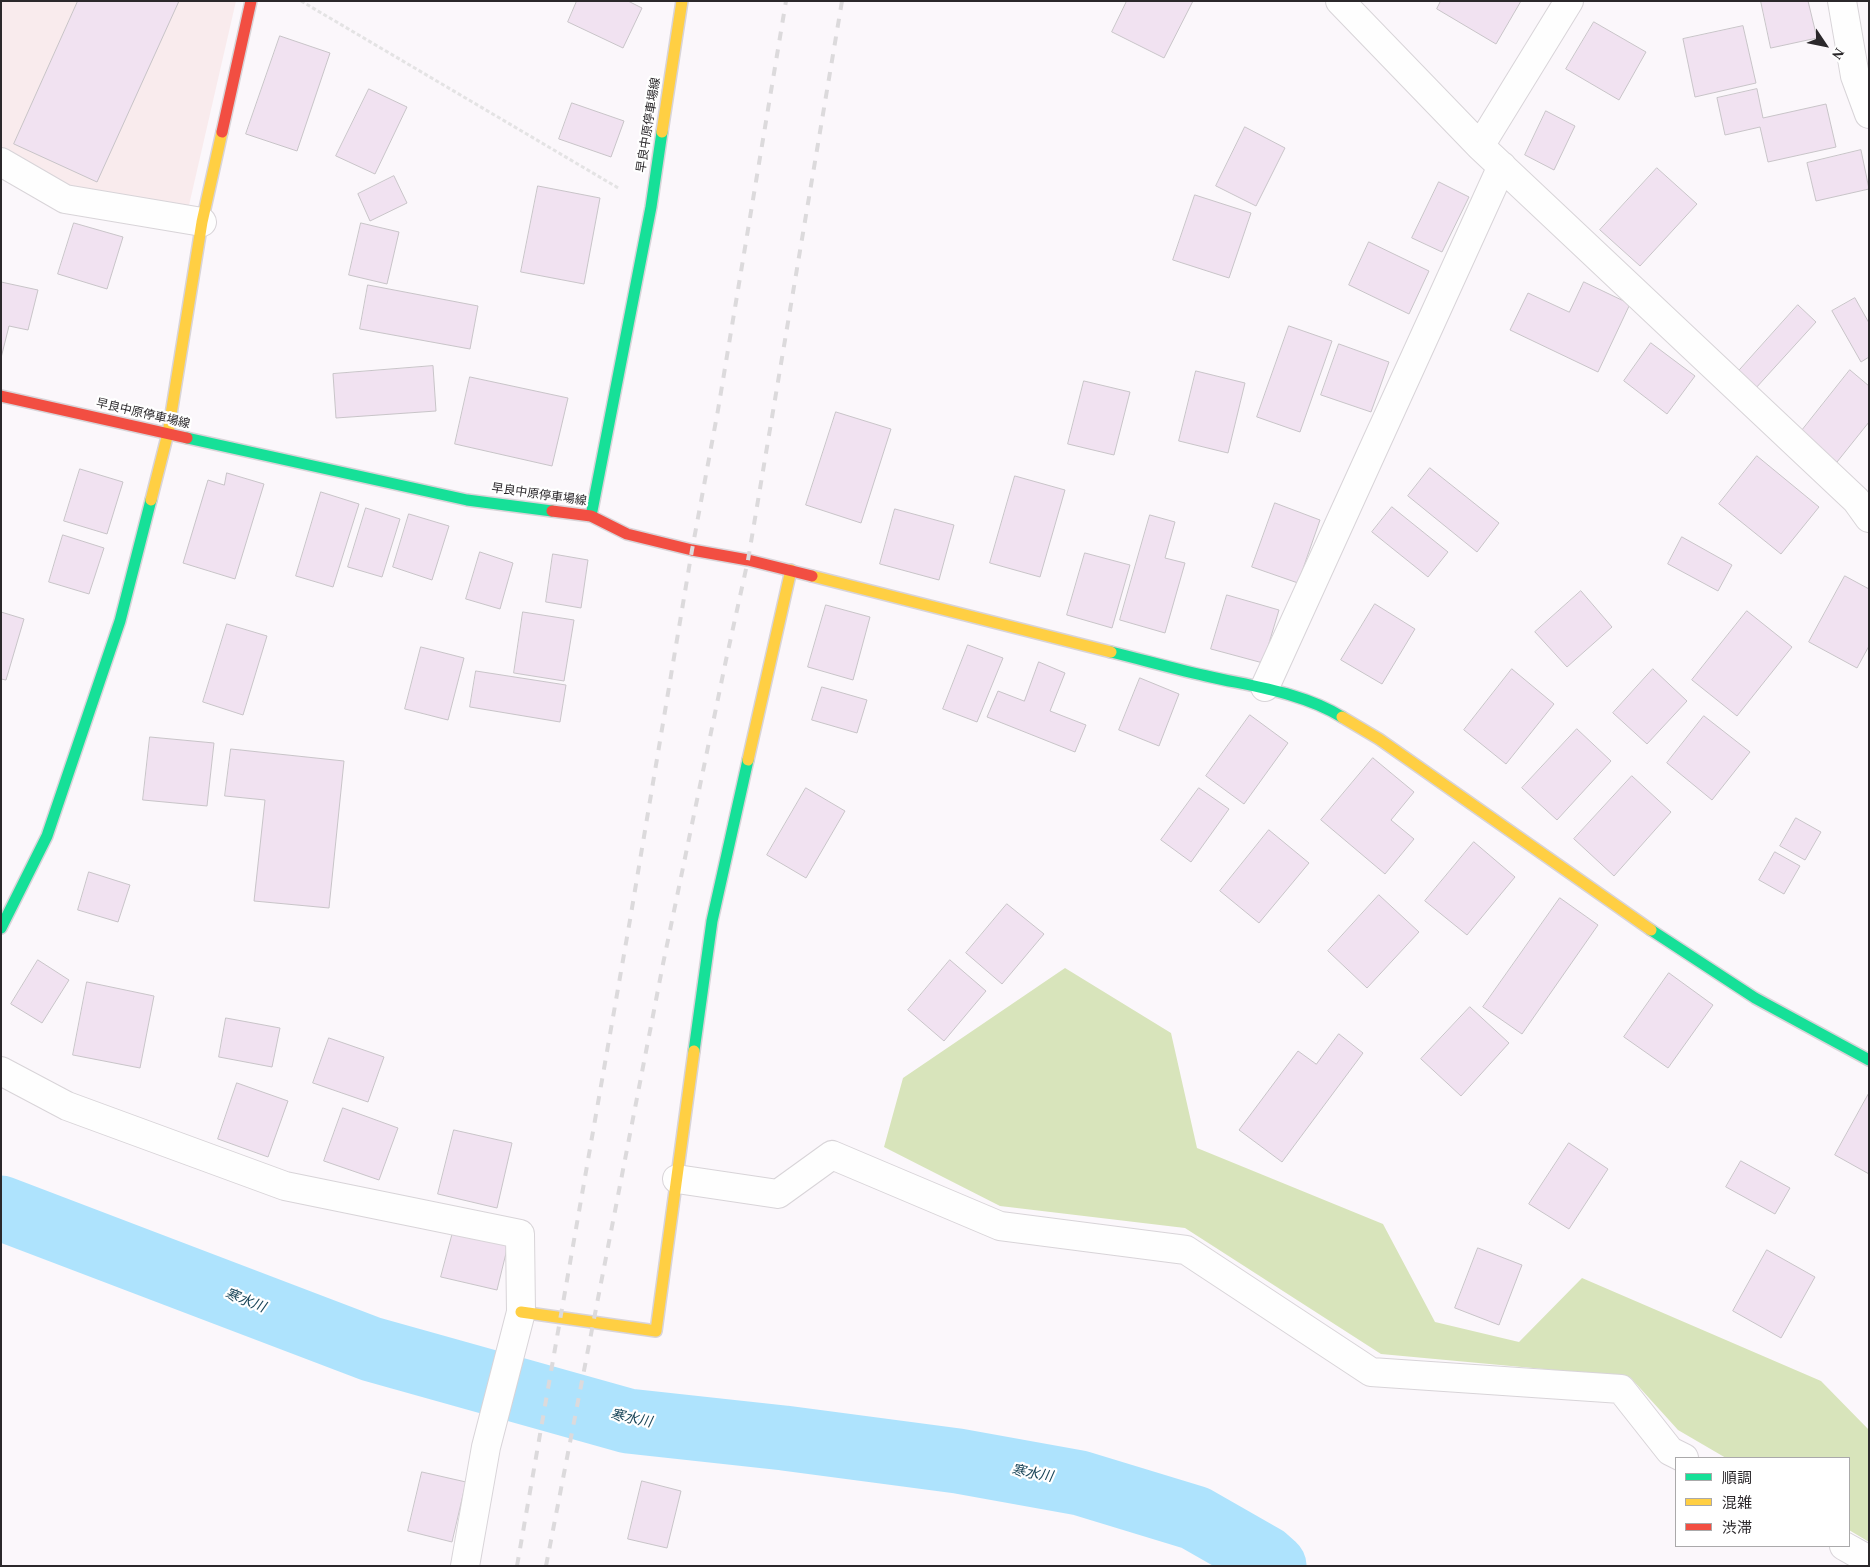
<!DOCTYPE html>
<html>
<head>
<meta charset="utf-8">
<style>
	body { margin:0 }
	#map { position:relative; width:1870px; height:1567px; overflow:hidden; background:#fbf7fb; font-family:"Times New Roman","Noto Sans JP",serif }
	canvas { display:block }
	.frame { position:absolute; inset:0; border:2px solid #2b282b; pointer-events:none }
	.legend { position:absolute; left:1675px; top:1457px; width:175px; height:90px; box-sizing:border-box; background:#fff; border:1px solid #aaa9aa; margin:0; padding:6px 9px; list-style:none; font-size:15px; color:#2b282b }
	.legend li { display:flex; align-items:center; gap:10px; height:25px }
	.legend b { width:25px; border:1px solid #aaa9aa }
	.north { position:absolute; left:1800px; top:20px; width:50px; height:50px; -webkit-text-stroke:4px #fff; paint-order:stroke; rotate:124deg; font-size:14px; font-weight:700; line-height:20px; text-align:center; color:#2b282b }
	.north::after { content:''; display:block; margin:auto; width:18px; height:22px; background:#2b282b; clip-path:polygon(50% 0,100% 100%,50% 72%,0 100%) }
</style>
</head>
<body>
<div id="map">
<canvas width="1870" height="1567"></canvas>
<div class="frame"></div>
<ul class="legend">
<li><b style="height:6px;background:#16e098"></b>順調</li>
<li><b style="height:6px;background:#ffcf43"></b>混雑</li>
<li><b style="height:6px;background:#f24e42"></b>渋滞</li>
</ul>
<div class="north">N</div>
</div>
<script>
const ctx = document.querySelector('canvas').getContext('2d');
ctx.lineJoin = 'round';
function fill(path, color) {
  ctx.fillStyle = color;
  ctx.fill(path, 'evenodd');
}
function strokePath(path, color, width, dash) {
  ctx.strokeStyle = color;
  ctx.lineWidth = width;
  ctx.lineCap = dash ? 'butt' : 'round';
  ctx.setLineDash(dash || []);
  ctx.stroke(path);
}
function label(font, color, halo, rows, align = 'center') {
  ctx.font = font + ' "Times New Roman","Noto Sans JP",serif';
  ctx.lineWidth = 4.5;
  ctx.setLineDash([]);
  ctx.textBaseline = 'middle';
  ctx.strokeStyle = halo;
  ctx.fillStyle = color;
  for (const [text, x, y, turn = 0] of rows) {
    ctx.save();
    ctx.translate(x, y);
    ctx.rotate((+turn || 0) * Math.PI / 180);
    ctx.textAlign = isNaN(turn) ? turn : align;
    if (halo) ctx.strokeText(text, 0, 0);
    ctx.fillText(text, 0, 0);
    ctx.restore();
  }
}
fill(new Path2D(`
	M1 1H236L187 214 70 200 1 147Z`), '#f9ebed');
fill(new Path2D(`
	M1065 968 1171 1033 1197 1148 1383 1224 1435 1322 1519 1342 1582 1278 1821 1381 1869 1430V1542L1849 1530V1458H1726L1678 1430 1630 1377 1381 1354 1185 1228 1000 1206 884 1147 903 1078Z`), '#d8e4bb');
strokePath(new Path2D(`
	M1 1208 371 1349 628 1421 784 1438 958 1461 1080 1483 1195 1518 1265 1558 1274 1566`), '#aee3fd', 65);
const building = new Path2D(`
	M78 1H179L97 182 14 144Z
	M577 1H628L642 8 623 48 568 22Z
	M1127 1H1193L1164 58 1112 32Z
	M1441 1H1521L1496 44 1437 9Z
	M1761 1H1808L1817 38 1771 48Z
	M1594 22 1646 52 1619 100 1566 69Z
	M1743 26 1756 83 1695 97 1683 39Z
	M280 36 330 53 297 151 246 134Z
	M369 89 407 107 375 174 336 156Z
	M1757 89 1763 118 1826 104 1836 147 1768 162 1760 127 1725 135 1717 98Z
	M572 103 624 121 611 157 559 139Z
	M1546 111 1575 126 1554 170 1525 155Z
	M1245 127 1285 148 1256 206 1216 186Z
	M1861 150 1869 189 1816 201 1807 163Z
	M1657 168 1697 204 1640 266 1600 230Z
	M394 176 407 203 370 221 358 194Z
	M1439 182 1469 197 1442 252 1412 238Z
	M538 186 600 198 584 284 521 272Z
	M1195 195 1251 213 1229 278 1173 260Z
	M74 223 123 237 107 289 58 274Z
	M361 223 399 232 387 284 349 275Z
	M1369 242 1429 271 1409 314 1349 285Z
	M1 282 38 290 28 330 9 326 1 358Z
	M1584 282 1630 304 1598 372 1510 330 1528 293 1569 312Z
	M368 285 478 306 470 349 360 329Z
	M1855 298 1869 323V357L1861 362 1832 311Z
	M1798 305 1816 322 1755 389 1737 373Z
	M1289 326 1332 341 1300 432 1257 417Z
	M1651 343 1695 376 1667 414 1624 381Z
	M1339 344 1389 362 1371 412 1321 395Z
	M433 366 436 411 336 418 333 374Z
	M1850 370 1869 386V422L1837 462 1800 433Z
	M1196 371 1245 383 1228 453 1179 441Z
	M470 377 568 398 552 466 455 444Z
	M1084 381 1130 392 1114 455 1068 444Z
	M836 412 891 429 861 523 806 505Z
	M1757 456 1819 507 1781 554 1719 504Z
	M1430 468 1499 523 1477 552 1408 496Z
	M80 469 123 482 107 534 64 521Z
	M227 473 264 484 235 579 183 563 208 480 224 485Z
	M1015 476 1065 490 1040 577 990 563Z
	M321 492 359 504 333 587 296 576Z
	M1275 503 1320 520 1298 583 1252 567Z
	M1392 507 1448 552 1428 577 1372 532Z
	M366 508 400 519 382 577 348 567Z
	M895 509 954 525 939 580 880 564Z
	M409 514 449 526 432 580 393 567Z
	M1150 515 1175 522 1165 558 1185 563 1165 633 1120 620Z
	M63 535 104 548 89 594 49 582Z
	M1682 537 1732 565 1718 591 1668 564Z
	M480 552 513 563 500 609 466 599Z
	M1085 553 1130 565 1112 628 1067 615Z
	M553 554 588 560 581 608 546 602Z
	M1845 576 1869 589V646L1857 668 1809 642Z
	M1581 591 1612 627 1567 667 1535 632Z
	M1227 595 1279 610 1263 663 1211 649Z
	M1375 604 1415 629 1382 684 1341 660Z
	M826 605 870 617 853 680 808 667Z
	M1747 611 1792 647 1737 716 1692 680Z
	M1 612 24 619 6 680 1 679Z
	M523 612 574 620 564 681 514 673Z
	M227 624 267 636 243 715 203 702Z
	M968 645 1003 658 977 722 943 709Z
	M421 647 464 658 448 720 405 709Z
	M1039 662 1065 673 1050 711 1086 725 1075 752 987 717 998 691 1024 701Z
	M1512 669 1554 704 1506 764 1464 730Z
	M1653 669 1687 701 1647 744 1613 713Z
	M476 671 566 685 560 722 470 707Z
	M1140 678 1179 694 1159 746 1119 730Z
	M822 687 867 700 857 733 812 720Z
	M1250 715 1288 743 1244 804 1206 776Z
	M1704 716 1750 752 1712 800 1667 763Z
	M1577 729 1611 761 1557 820 1522 788Z
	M150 737 214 743 207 806 143 800Z
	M231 749 344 761 329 908 254 901 265 800 225 796Z
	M1373 758 1414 792 1391 820 1414 839 1385 874 1321 820Z
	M1632 776 1671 812 1614 876 1574 839Z
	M806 788 845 811 806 878 767 855Z
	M1199 788 1229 809 1191 862 1161 840Z
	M1796 818 1821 832 1805 860 1780 846Z
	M1269 830 1309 863 1259 923 1220 891Z
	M1474 842 1515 877 1467 935 1425 901Z
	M1775 852 1800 866 1784 894 1759 880Z
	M89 872 130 885 118 922 78 910Z
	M1379 895 1419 932 1367 988 1328 951Z
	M1560 898 1598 925 1522 1034 1483 1007Z
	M1007 904 1044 934 1002 984 966 953Z
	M38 960 69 980 42 1023 11 1004Z
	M950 960 986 991 944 1041 908 1010Z
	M1669 973 1713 1005 1668 1068 1624 1037Z
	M87 982 154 996 140 1068 73 1055Z
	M1470 1007 1509 1043 1461 1096 1421 1059Z
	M226 1018 280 1028 272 1067 219 1057Z
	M1339 1034 1363 1053 1282 1162 1239 1130 1298 1051 1316 1064Z
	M329 1038 384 1057 368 1102 313 1083Z
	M237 1083 288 1101 268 1157 218 1139Z
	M1869 1093V1174L1835 1155Z
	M343 1108 398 1128 379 1180 324 1161Z
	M454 1130 512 1143 497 1208 438 1194Z
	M1569 1143 1608 1169 1569 1229 1529 1204Z
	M1741 1161 1790 1188 1775 1214 1726 1187Z
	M453 1232 508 1245 497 1290 441 1277Z
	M1478 1248 1522 1265 1499 1325 1455 1308Z
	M1767 1250 1815 1277 1781 1338 1733 1311Z
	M422 1472 466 1482 452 1542 408 1531Z
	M642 1481 681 1491 667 1548 628 1539Z`);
fill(building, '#f1e2f1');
strokePath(building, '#c8c4c8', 1);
const street = new Path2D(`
	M1340 1 1480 146 1856 500 1869 518
	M1842 1 1855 76 1869 114
	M1480 146 1569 1
	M1 162 65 199 202 222
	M1265 687 1502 166
	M1 1071 67 1106 285 1186 520 1234 521 1312 486 1447 465 1566
	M677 1179 778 1194 832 1155 1000 1226 1186 1250 1371 1372 1621 1389 1670 1451 1684 1458
	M1844 1546 1869 1560`);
const fast = new Path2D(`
	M187 438 467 500 552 511
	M591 516 651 207 662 132
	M1111 652C1144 660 1178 670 1211 677 1256 687 1303 693 1342 717
	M1 928 47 836 120 621 151 500
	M1651 930 1755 998 1869 1060
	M694 1051 712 921 748 760`);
const slow = new Path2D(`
	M662 132 682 1
	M151 500 168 433 202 222 222 132
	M812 576 1111 652
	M1342 717 1379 739 1651 930
	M748 760 791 570
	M521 1312 656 1331 694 1051`);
const jam = new Path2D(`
	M222 132 251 1
	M1 396 187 438
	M552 511 591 516 627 534 692 550 748 560 812 576`);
strokePath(street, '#d8d4d8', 30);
strokePath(fast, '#d8d4d8', 14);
strokePath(slow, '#d8d4d8', 14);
strokePath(jam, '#d8d4d8', 14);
strokePath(new Path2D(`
	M301 1 620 189`), '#e4e3e4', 3, [4, 2.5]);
strokePath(street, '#fefefe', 28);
strokePath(fast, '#16e098', 11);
strokePath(slow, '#ffcf43', 11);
strokePath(jam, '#f24e42', 11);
strokePath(new Path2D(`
	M517 1566 630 920 692 550 718 410 786 1
	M546 1566 663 964 726 660 748 560 842 1`), '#dcdadc', 4, [9, 9]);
label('12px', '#2b282b', '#fff', [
	["早良中原停車場線",649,125,-81],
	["早良中原停車場線",143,414,13],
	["早良中原停車場線",539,495,8]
]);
label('italic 14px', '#194558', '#fff', [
	["寒水川",245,1301,21],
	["寒水川",631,1419,11],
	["寒水川",1032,1474,10]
]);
</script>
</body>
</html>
